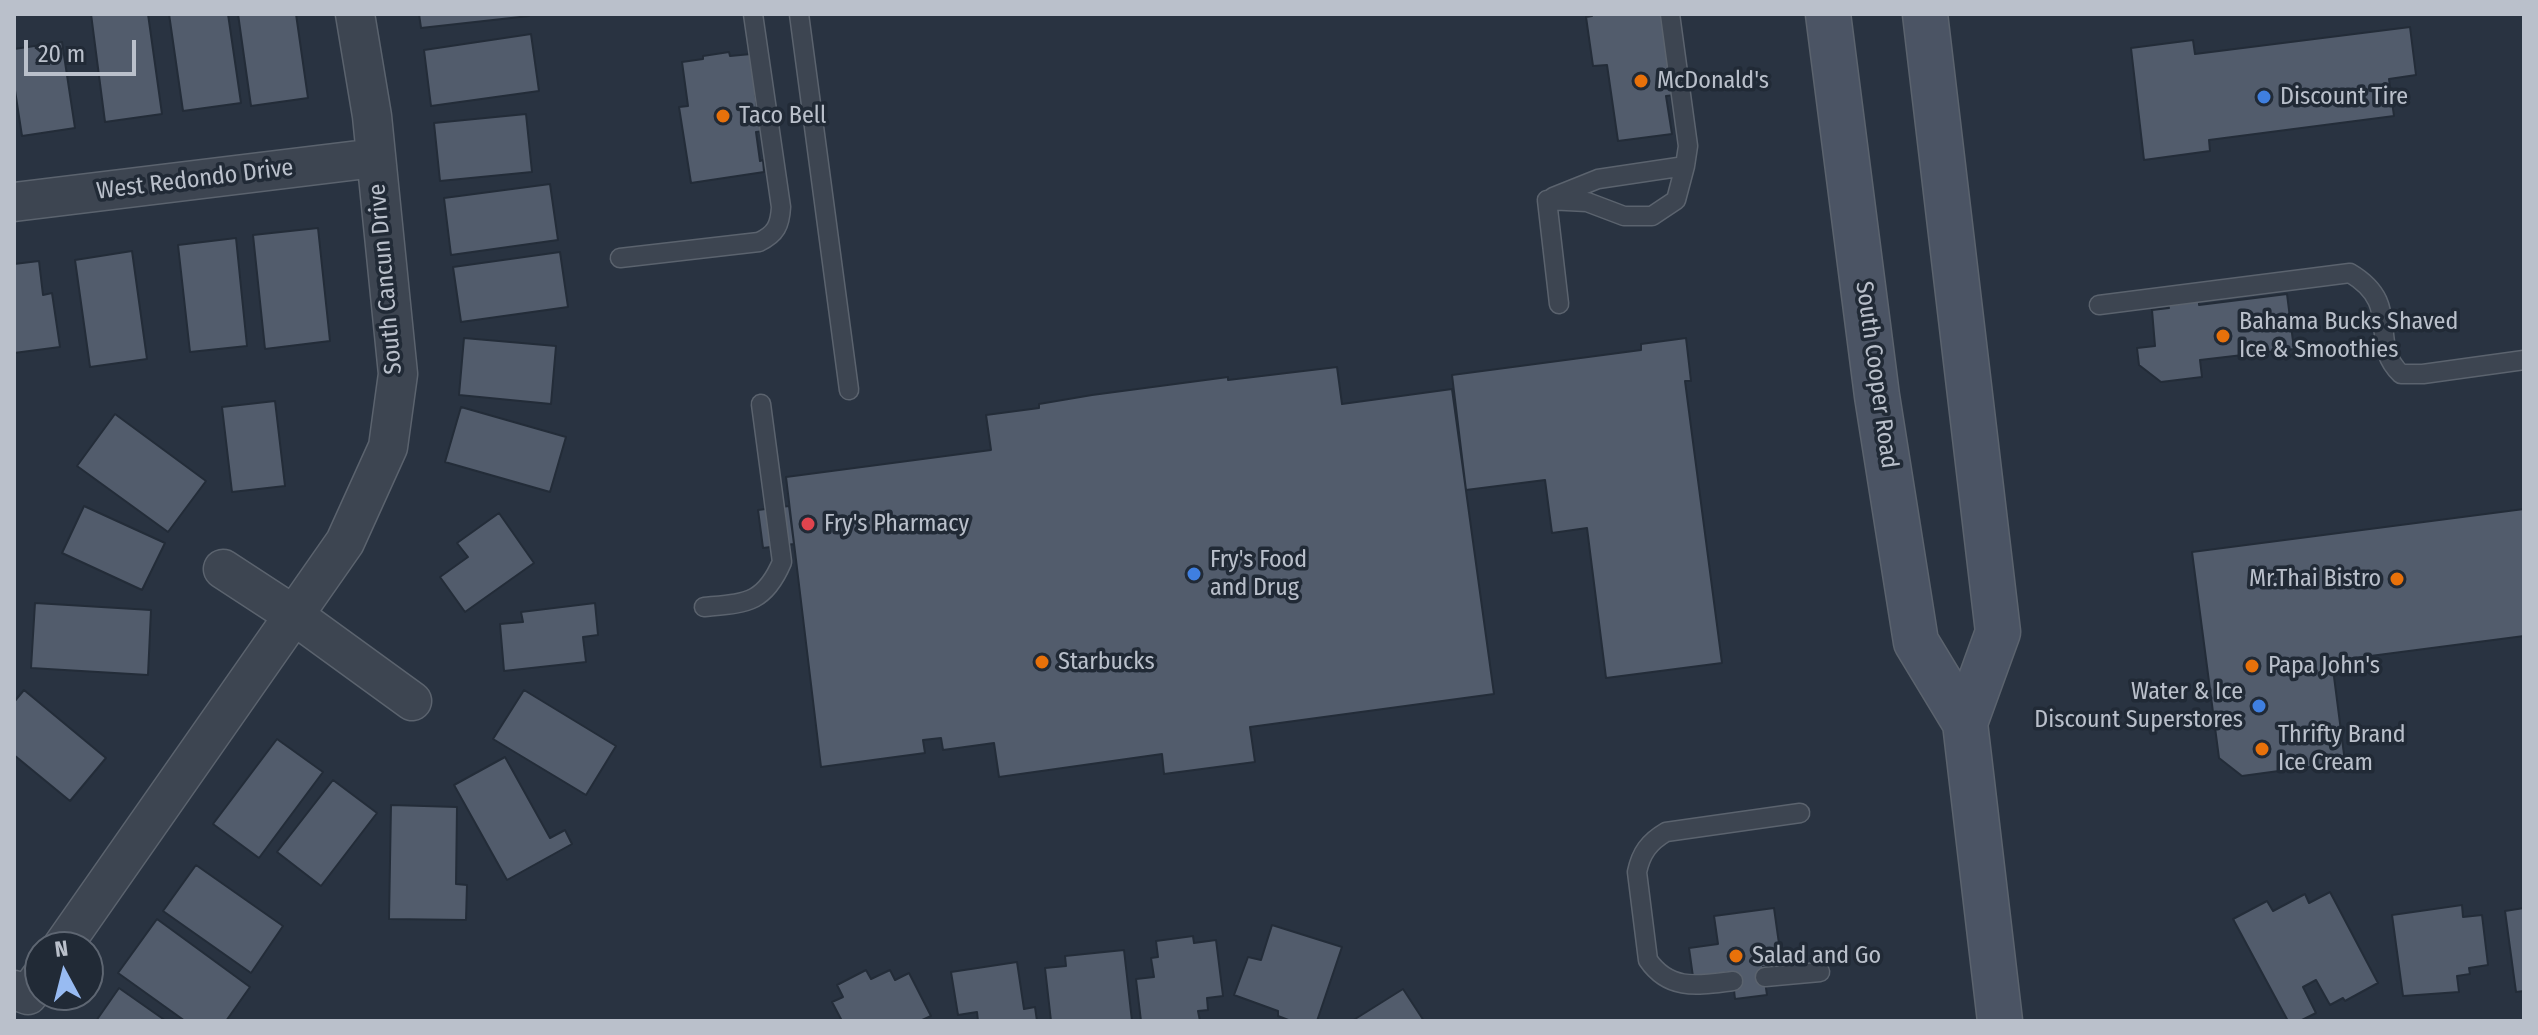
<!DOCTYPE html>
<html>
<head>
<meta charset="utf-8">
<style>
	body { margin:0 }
	#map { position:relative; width:2538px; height:1035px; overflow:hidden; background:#293341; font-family:"Fira Sans Condensed",sans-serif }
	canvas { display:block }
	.frame { position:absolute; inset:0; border:16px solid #bac0cb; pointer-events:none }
	.north { position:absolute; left:24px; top:931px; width:80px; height:80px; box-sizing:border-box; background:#212a36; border:2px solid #5e6672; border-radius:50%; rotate:353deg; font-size:22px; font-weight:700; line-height:32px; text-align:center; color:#bac0cb }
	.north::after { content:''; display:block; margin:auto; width:28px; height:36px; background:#98bbf2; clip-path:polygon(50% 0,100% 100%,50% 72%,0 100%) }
	.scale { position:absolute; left:24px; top:40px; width:112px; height:36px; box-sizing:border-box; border:4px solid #bac0cb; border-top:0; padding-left:10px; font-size:24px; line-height:28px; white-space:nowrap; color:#bac0cb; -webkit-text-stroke:6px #212a36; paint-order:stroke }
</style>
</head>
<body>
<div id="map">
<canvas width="2538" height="1035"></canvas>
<div class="frame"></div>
<div class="north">N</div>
<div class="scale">20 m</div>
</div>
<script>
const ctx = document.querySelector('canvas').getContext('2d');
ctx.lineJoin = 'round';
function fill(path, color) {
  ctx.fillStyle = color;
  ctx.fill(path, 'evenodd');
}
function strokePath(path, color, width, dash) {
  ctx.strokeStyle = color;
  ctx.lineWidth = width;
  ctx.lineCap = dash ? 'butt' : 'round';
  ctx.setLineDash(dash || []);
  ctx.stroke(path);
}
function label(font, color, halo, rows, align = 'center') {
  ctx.font = font + ' "Fira Sans Condensed",sans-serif';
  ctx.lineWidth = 7;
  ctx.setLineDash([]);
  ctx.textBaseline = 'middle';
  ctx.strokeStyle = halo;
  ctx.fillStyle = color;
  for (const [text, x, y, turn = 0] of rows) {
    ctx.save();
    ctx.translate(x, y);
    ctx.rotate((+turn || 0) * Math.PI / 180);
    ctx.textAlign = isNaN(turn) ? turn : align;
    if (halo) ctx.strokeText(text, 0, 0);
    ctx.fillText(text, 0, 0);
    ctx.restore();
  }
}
const building = new Path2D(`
	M91 14H148L162 114 105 122Z
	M169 14H228L241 103 183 111Z
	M238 14H296L308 98 251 106Z
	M419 14H529V16L421 28Z
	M1587 14H1663L1675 95 1666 96 1672 134 1618 141 1607 65 1593 66 1586 17 1592 16V14Z
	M2410 27 2416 75 2389 79 2394 116 2209 140 2210 151 2144 160 2131 48 2193 40 2195 54Z
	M531 34 539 91 431 106 424 50Z
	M62 42 75 128 22 136 14 84V49Z
	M729 52 730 56 751 54 757 108 761 107 764 131 756 132 760 161 763 160 764 172 691 183 679 107 688 106 682 62 703 59V56Z
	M526 114 532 172 440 181 434 123Z
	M550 184 558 240 451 255 444 198Z
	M318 228 330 341 265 349 253 235Z
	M236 238 247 346 190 352 178 245Z
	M132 251 147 359 90 367 75 260Z
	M560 252 568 307 461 322 453 267Z
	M39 261 43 295 52 293 60 347 14 353V264Z
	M2287 294 2294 349 2200 360 2202 377 2161 382 2139 365 2137 348 2155 346 2152 310 2169 308 2168 305 2199 301V305Z
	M464 338 556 346 551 404 459 395Z
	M1686 338 1691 381H1685L1722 663 1606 678 1587 528 1552 533 1545 480 1466 490 1452 375 1641 350V344Z
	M1337 367 1342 404 1452 389 1494 694 1250 727 1255 762 1164 774 1162 754 999 777 994 743 943 750 941 738 923 740 925 753 821 767 786 477 991 450 986 415 1039 408V404L1092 395 1228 377V380Z
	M275 401 285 486 232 492 222 407Z
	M461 407 566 437 550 492 445 462Z
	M115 414 206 481 168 532 77 466Z
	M84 506 165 543 142 590 62 553Z
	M789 506 794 544 763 548 758 510Z
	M2524 509V636L2332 661 2345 762 2242 776 2219 758 2192 552Z
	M499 513 534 563 465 612 440 577 468 557 457 543Z
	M35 603 151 610 148 675 31 668Z
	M595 603 598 635 583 637 586 662 504 671 500 624 523 622 521 612Z
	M24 690 106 758 70 801 14 755V702Z
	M524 690 616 746 586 795 493 739Z
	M277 739 323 772 259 858 213 824Z
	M505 757 550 838 565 830 572 844 507 880 454 785Z
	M333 780 377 813 321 886 277 852Z
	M391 805 457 807 456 884 467 885 466 920 389 919Z
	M196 865 283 926 251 973 163 911Z
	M2330 892 2378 983 2345 1001 2343 998 2330 1005 2316 980 2303 987 2316 1013 2300 1021H2288L2233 919 2267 901 2273 911 2305 894 2309 903Z
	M2462 905 2463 917 2482 915 2488 965 2469 968 2470 974 2457 976 2459 992 2403 996 2392 915Z
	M1774 908 1782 965 1763 967 1767 995 1735 999 1732 972 1693 977 1689 948 1718 944 1714 916Z
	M2524 908V991L2516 992 2505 911Z
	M157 919 250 987 226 1021H185L118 973Z
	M1272 925 1342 947 1317 1021H1291L1278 1016V1011L1234 995 1248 957 1261 960Z
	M1193 936 1194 943 1216 940 1223 996 1207 998 1208 1010 1198 1011 1200 1021H1141L1136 979 1154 977 1151 958 1158 957 1156 941Z
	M1124 950 1132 1021H1051L1045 968 1066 966 1065 956Z
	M1017 962 1024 1009 1035 1007 1037 1021H978L977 1012 958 1015 951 972Z
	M866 970 871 979 890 970 895 980 909 973 931 1016 920 1021H842L832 1002 843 997 837 985Z
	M119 988 166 1021H96Z
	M1403 989 1424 1021H1352Z`);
fill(building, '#525c6c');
strokePath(building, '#232c38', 2);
const service = new Path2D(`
	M799 14 849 390
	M1553 197 1598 179 1685 166
	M1547 200 1587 202 1624 216H1652L1676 200 1685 166 1688 146 1670 14
	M1547 200 1559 304
	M620 258 759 242C776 234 780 225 781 207L753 14
	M2099 305 2350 273C2404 305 2367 342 2401 374H2423L2524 360
	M704 607C746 603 764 604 782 562L761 404
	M1765 977 1820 972
	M1733 981C1700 985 1670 992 1648 960L1637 872C1641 853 1649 842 1666 832L1800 813`);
const minor = new Path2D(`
	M14 202 375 158
	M223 569 295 616 412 701
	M62 947 345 542 388 447 398 374 372 116 355 14
	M14 990 28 995 40 978`);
const secondary = new Path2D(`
	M1828 14 1877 396 1916 642 1965 723 2000 1021
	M1925 14 1998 632 1965 723`);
strokePath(service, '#5b636e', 21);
strokePath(minor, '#5b636e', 41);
strokePath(secondary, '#5b636e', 47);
strokePath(service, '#3d4551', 18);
strokePath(minor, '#3d4551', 38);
strokePath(secondary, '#4b5464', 44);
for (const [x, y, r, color] of [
	[1641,81,8,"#e8710a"],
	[2264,97,8,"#3f7fe0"],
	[723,116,8,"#e8710a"],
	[2223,336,8,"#e8710a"],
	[808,524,8,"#e0444e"],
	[1194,574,8,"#3f7fe0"],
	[2397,579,8,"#e8710a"],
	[1042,662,8,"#e8710a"],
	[2252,666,8,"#e8710a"],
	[2259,706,8,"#3f7fe0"],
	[2262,749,8,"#e8710a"],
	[1736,956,8,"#e8710a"]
]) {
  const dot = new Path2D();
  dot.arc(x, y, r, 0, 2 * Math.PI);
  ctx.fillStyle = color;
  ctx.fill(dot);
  strokePath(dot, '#212a36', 3);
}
label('24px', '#bac0cb', '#212a36', [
	["McDonald's",1657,81],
	["Discount Tire",2280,97],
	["Taco Bell",739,116],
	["Bahama Bucks Shaved",2239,322],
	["Ice & Smoothies",2239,350],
	["Fry's Pharmacy",824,524],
	["Fry's Food",1210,560],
	["and Drug",1210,588],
	["Mr.Thai Bistro",2381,579,"right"],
	["Starbucks",1058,662],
	["Papa John's",2268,666],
	["Water & Ice",2243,692,"right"],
	["Discount Superstores",2243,720,"right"],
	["Thrifty Brand",2278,735],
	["Ice Cream",2278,763],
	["Salad and Go",1752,956]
], 'left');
label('24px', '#bac0cb', '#212a36', [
	["West Redondo Drive",195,180,-7],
	["South Cancun Drive",386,279,-95],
	["South Cooper Road",1876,375,82]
]);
</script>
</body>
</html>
